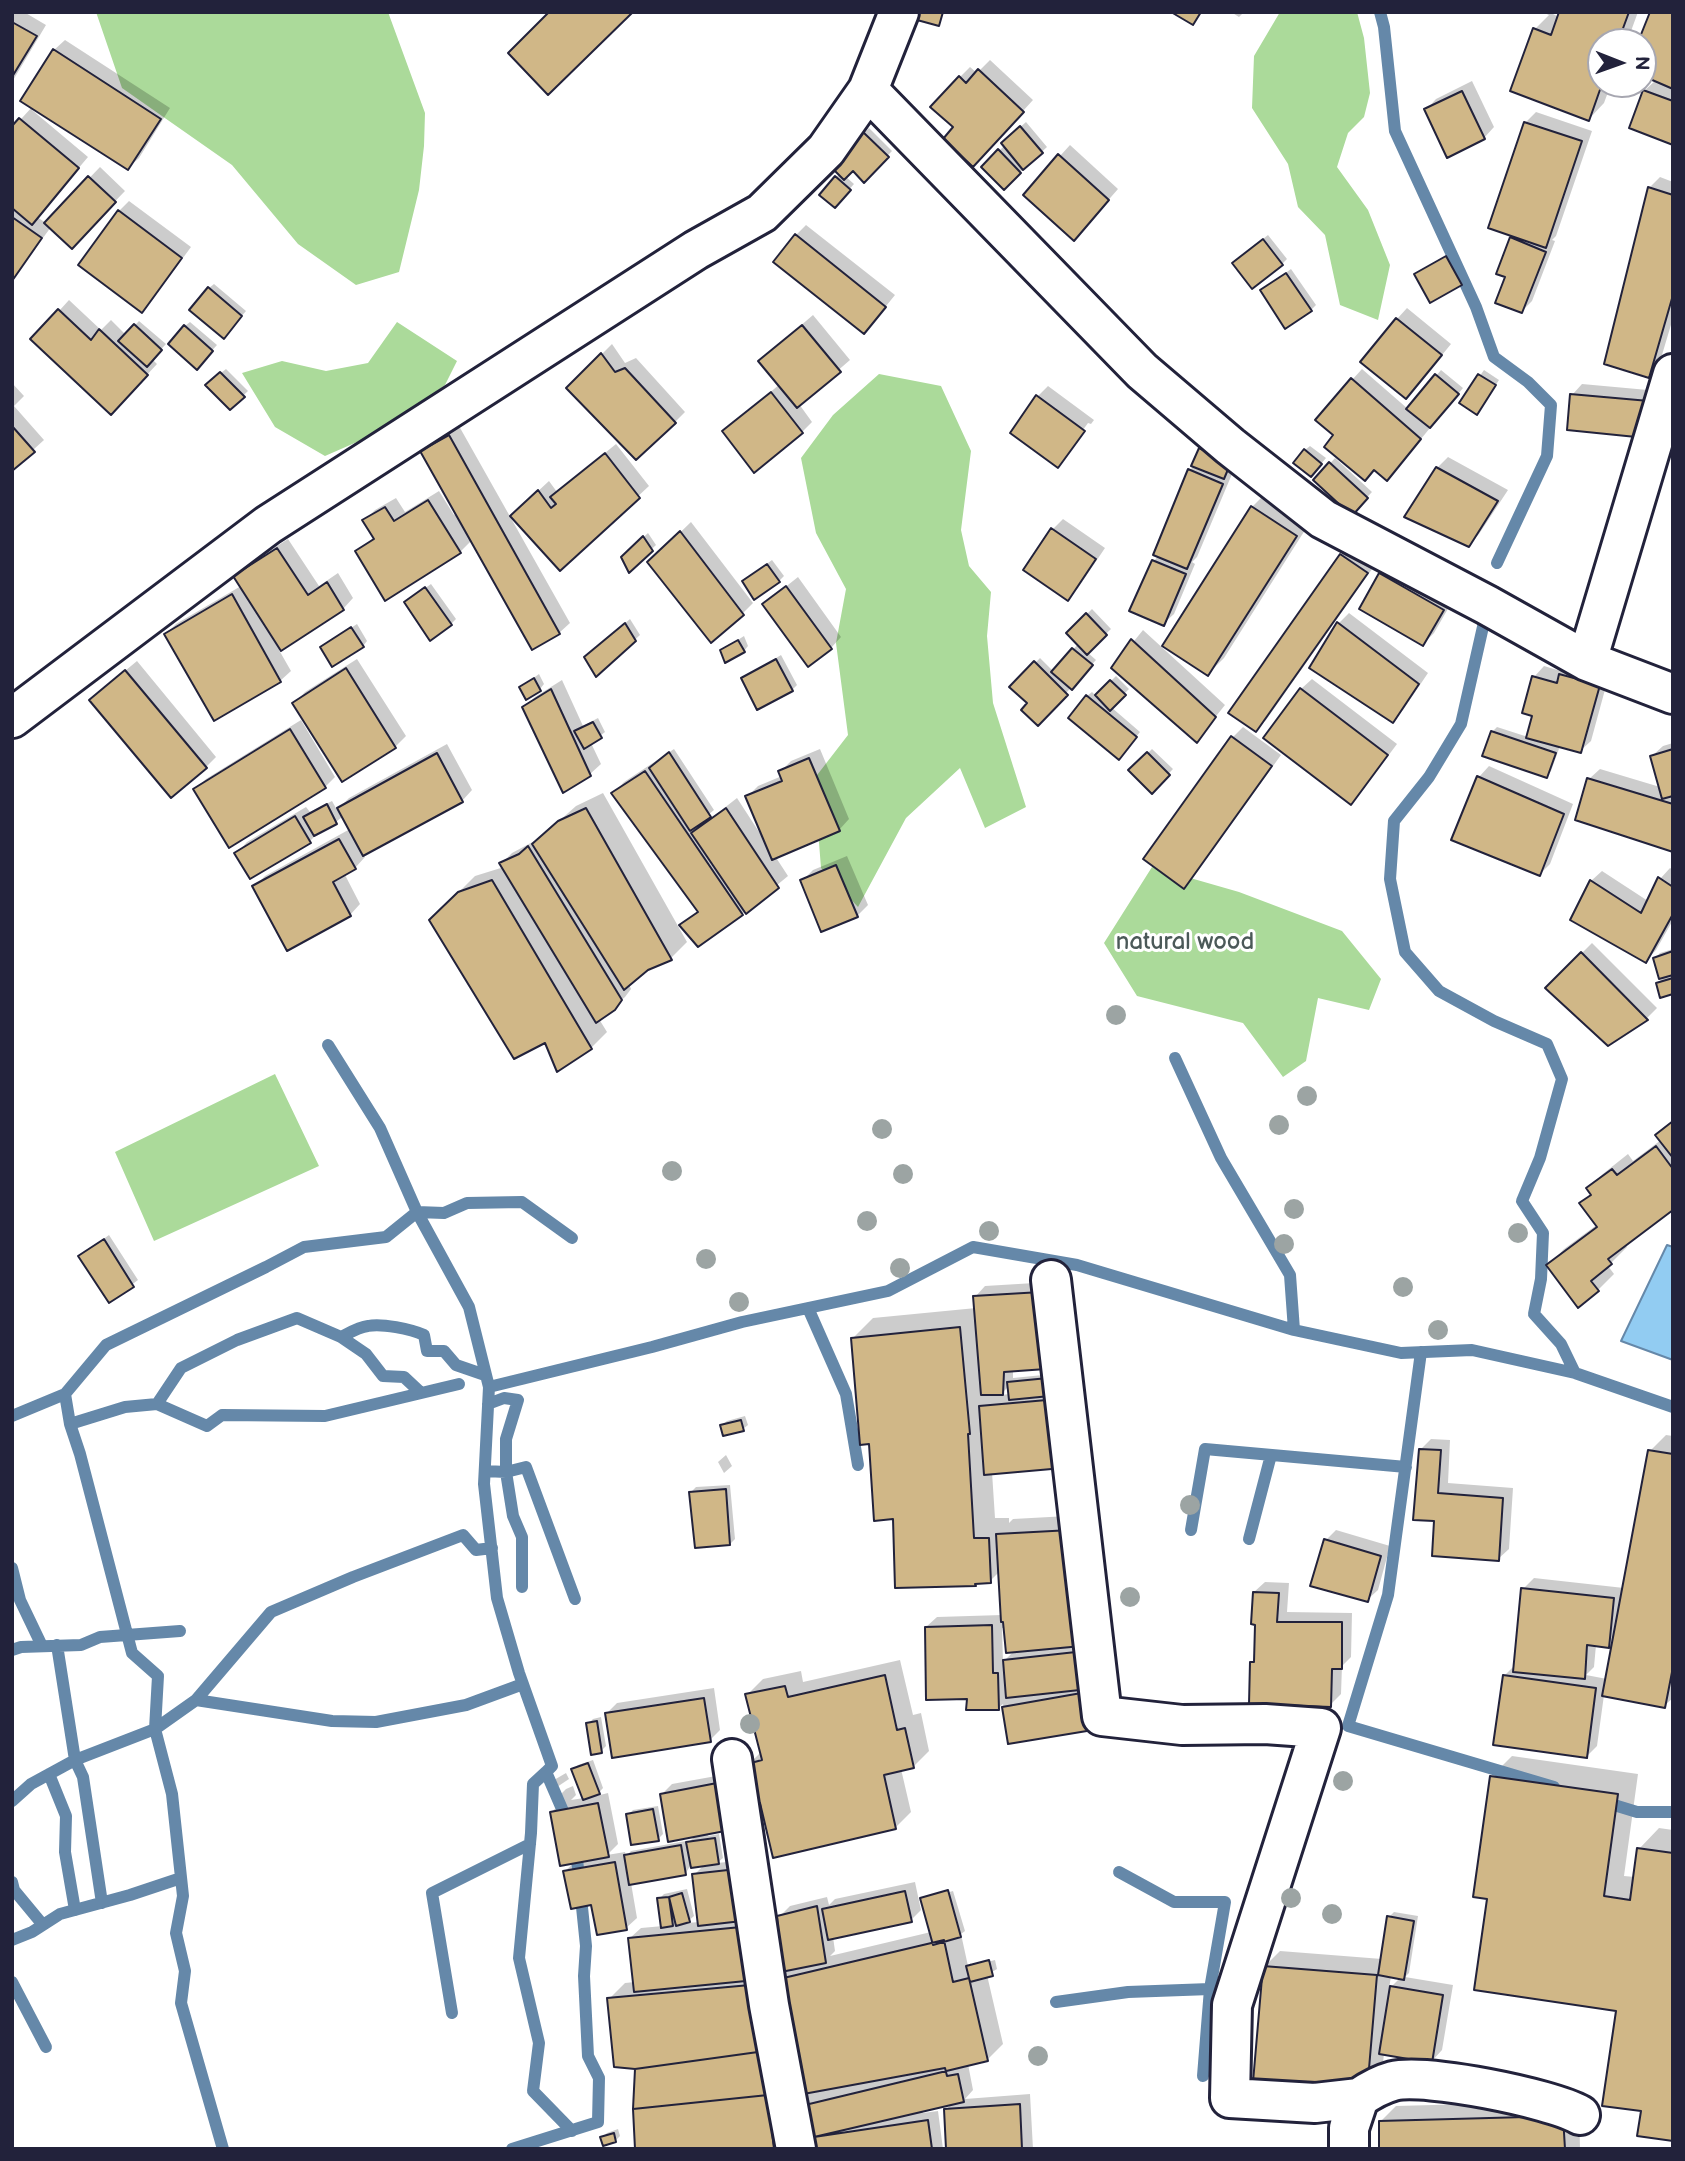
<!DOCTYPE html>
<html>
<head>
<meta charset="utf-8">
<style>
	body { margin:0 }
	#map { position:relative; width:1685px; height:2161px; overflow:hidden; background:#fff; font-family:"Balsamiq Sans",sans-serif }
	canvas { display:block }
	.frame { position:absolute; inset:0; border:14px solid #22223b; pointer-events:none }
	.north { position:absolute; left:1587px; top:28px; width:70px; height:70px; box-sizing:border-box; background:#fff; border:2px solid #a7a7b1; border-radius:50%; rotate:91deg; font-size:19px; font-weight:700; line-height:28px; text-align:center; color:#22223b }
	.north::after { content:''; display:block; margin:auto; width:24px; height:32px; background:#22223b; clip-path:polygon(50% 0,100% 100%,50% 72%,0 100%) }
</style>
</head>
<body>
<div id="map">
<canvas width="1685" height="2161"></canvas>
<div class="frame"></div>
<div class="north">N</div>
</div>
<script>
const ctx = document.querySelector('canvas').getContext('2d');
ctx.lineJoin = 'round';
function fill(path, color) {
  ctx.fillStyle = color;
  ctx.fill(path, 'evenodd');
}
function strokePath(path, color, width, dash) {
  ctx.strokeStyle = color;
  ctx.lineWidth = width;
  ctx.lineCap = dash ? 'butt' : 'round';
  ctx.setLineDash(dash || []);
  ctx.stroke(path);
}
function label(font, color, halo, rows, align = 'center') {
  ctx.font = font + ' "Balsamiq Sans",sans-serif';
  ctx.lineWidth = 6;
  ctx.setLineDash([]);
  ctx.textBaseline = 'middle';
  ctx.strokeStyle = halo;
  ctx.fillStyle = color;
  for (const [text, x, y, turn = 0] of rows) {
    ctx.save();
    ctx.translate(x, y);
    ctx.rotate((+turn || 0) * Math.PI / 180);
    ctx.textAlign = isNaN(turn) ? turn : align;
    if (halo) ctx.strokeText(text, 0, 0);
    ctx.fillText(text, 0, 0);
    ctx.restore();
  }
}
fill(new Path2D(`
	M96 12H388L425 113 424 146 419 190 399 272 356 285 298 244 232 165 122 88Z
	M1280 12H1357L1364 38 1370 93 1364 117 1348 133 1337 167 1368 210 1390 265 1378 320 1340 305 1325 235 1298 207 1288 164 1252 108 1254 56Z
	M397 322 457 361 445 385 382 431 325 456 275 427 242 373 282 361 326 371 368 363Z
	M879 374 941 386 971 451 961 530 969 566 991 592 987 636 993 703 1026 807 985 828 960 768 906 818 858 907 821 868 814 779 848 735 836 643 846 589 816 533 801 458 833 415Z
	M1152 867 1239 892 1342 931 1381 979 1369 1010 1318 998 1306 1061 1283 1077 1243 1023 1137 996 1104 943Z
	M275 1074 319 1166 154 1241 115 1152Z`), '#abda9a');
const water = new Path2D(`
	M1667 1245 1673 1247V1360L1621 1341Z`);
fill(water, '#92ccf2');
strokePath(water, '#6588a9', 2);
fill(new Path2D(`
	M12 12H24L46 25 12 82Z
	M1231 12H1244L1239 17Z
	M1542 12H1555L1553 14 1559 17 1561 12H1638L1627 42H1601V84H1611L1604 103 1589 119 1535 29 1549 15Z
	M1673 12V143L1644 91 1656 80 1643 75V42H1639Z
	M65 40 170 108 139 158 128 168 33 108 32 110 88 157 37 217 46 223 100 167 125 191 72 246 51 227 12 280V129L32 107 54 50Z
	M990 60 1033 100 984 154 955 127 960 77 970 67 977 73Z
	M1472 81 1494 127 1484 138 1426 110 1436 99Z
	M1536 112 1592 131 1556 236 1552 240 1555 241 1532 301 1522 311 1508 276 1512 238 1514 236 1525 123Z
	M1026 122 1047 147 1004 187 983 167 1005 145 1008 138Z
	M869 128 892 151 864 180 853 169 845 176 854 184 839 201 836 177 840 174 832 166Z
	M1070 145 1118 189 1084 228 1060 156Z
	M1660 177 1673 182V318L1659 365 1649 376V188Z
	M129 201 191 247 152 300 141 311 119 211Z
	M806 225 895 295 874 321 796 235Z
	M1268 235 1287 259 1282 264 1239 258Z
	M1451 253 1465 279 1461 284 1421 270Z
	M1291 269 1316 305 1311 310 1267 286Z
	M214 284 246 311 228 332 209 288Z
	M69 300 101 330 111 320 126 335 139 321 166 344 152 359 157 364 122 402 59 311Z
	M1407 308 1451 344 1416 387 1397 319Z
	M813 315 850 360 799 404 812 422 802 432 724 431 780 384 771 351Z
	M190 322 217 345 197 367 185 326Z
	M612 344 625 363 636 358 685 412 675 422 568 388Z
	M226 369 248 391 230 408 212 380Z
	M1362 369 1408 409 1441 370 1463 388 1397 468 1352 380Z
	M1484 370 1499 380 1481 408 1461 403Z
	M12 383 24 396 14 406 44 440 12 469Z
	M1582 384 1659 391 1656 426 1572 395Z
	M1048 386 1094 420 1091 424 1088 423 1064 456H1067L1058 466 1038 396Z
	M459 426 570 623 559 633 472 540 460 552 386 599 357 552 375 536 365 520 375 510 396 498 405 512 439 491 454 515 457 513 422 451 432 441Z
	M616 444 649 486 560 569 522 506 549 481 557 492Z
	M1205 444 1235 457 1228 472 1232 474 1197 557 1192 562 1195 564 1174 614 1163 624 1131 611 1154 561 1159 555 1190 470 1195 465 1200 449Z
	M1310 446 1326 458 1316 470 1305 450Z
	M1448 457 1508 490 1479 534 1469 544 1406 516 1437 468Z
	M1335 458 1372 492 1352 513 1315 480Z
	M1268 491 1312 519 1224 658 1208 674 1164 646 1252 507Z
	M1063 519 1105 548 1078 588 1068 599 1052 530Z
	M691 522 753 603 743 613 660 552Z
	M648 533 656 545 630 570 623 557Z
	M288 539 319 586 338 573 353 598 343 609 279 650 291 671 280 681 166 634 176 624 241 586 235 577 246 566Z
	M1352 544 1377 562 1266 720 1255 730 1230 712 1341 555Z
	M772 560 784 576 779 581 749 577Z
	M1391 563 1453 600 1434 633 1423 644 1361 608 1381 574Z
	M798 577 841 637 831 648 764 604Z
	M431 584 456 619 451 624 411 598Z
	M1092 609 1111 629 1087 652 1096 660 1038 724 1029 703 1012 687 1040 658 1054 672 1078 644 1068 633Z
	M1349 613 1428 673 1403 710 1393 720 1339 623Z
	M630 619 640 635 597 675 591 652Z
	M357 624 367 641 363 646 322 647Z
	M1143 630 1225 705 1197 740 1113 667Z
	M744 636 748 646 744 651 722 650Z
	M781 655 797 685 792 690 743 678Z
	M357 659 406 736 395 747 295 703 305 692Z
	M137 661 216 757 206 767 102 690Z
	M1571 664 1609 675 1591 741 1580 751 1560 746 1551 771 1546 776 1492 732 1497 727 1528 737 1535 715 1534 677 1544 666 1564 672Z
	M539 674 544 684 540 689 521 687Z
	M1116 676 1129 689 1111 707 1140 732 1123 753 1087 696 1092 692 1096 696Z
	M1312 679 1397 744 1361 792 1351 803 1301 689Z
	M562 680 583 726 598 718 605 732 591 743 601 764 590 774 524 707 535 697Z
	M301 720 335 777 325 787 195 789 206 779Z
	M1243 727 1281 755 1194 876 1184 886 1233 737Z
	M1673 743V850L1589 779 1600 769 1660 787 1652 756 1663 746Z
	M447 744 472 790 462 801 363 854 365 857 355 868 344 873 360 904 350 915 255 886 265 876 350 829 343 816 336 822 320 831 310 841 237 853 247 842 306 807 310 812 332 801 337 810 349 798Z
	M674 749 714 810 698 823 700 827 737 798 761 835H763L747 797 758 786 782 776 780 772 791 761 820 749 849 819 839 830 775 856 788 876 742 914 681 925 699 910 614 793 624 782Z
	M1152 749 1173 769 1152 791 1131 770Z
	M1489 766 1573 804 1550 864 1540 874 1453 839 1479 777Z
	M603 793 687 942 671 958 647 969 629 984 631 989 625 997 599 1019 607 1032 591 1048 545 1040 431 920 475 876 504 867 502 863 512 853 540 838 576 806Z
	M847 856 868 905 857 916 802 881 813 870Z
	M1670 868 1673 870V920L1656 950 1646 961 1591 881 1602 871 1648 901 1660 879Z
	M1592 943 1657 1008 1647 1018 1608 1044 1547 988Z
	M1673 949V992L1658 983 1666 975 1655 958 1660 953Z
	M1673 1120V1208L1625 1244 1627 1247 1608 1266 1614 1274 1598 1290 1549 1265 1564 1249 1598 1224 1582 1203 1592 1193 1588 1188 1604 1173 1628 1154 1633 1161 1661 1140 1657 1135Z
	M109 1235 138 1280 110 1301 80 1256Z
	M1051 1282 1013 1369V1378L1053 1374 1054 1391 992 1472 995 1518H1009V1523L1013 1519 1086 1515 1097 1683 1010 1742 1003 1704 998 1708 968 1697 926 1627 937 1617 1002 1615 1000 1571 990 1581 977 1582 975 1584 895 1518 870 1442 852 1339 873 1318 976 1308 975 1297 985 1286ZM1009 1386 1010 1394 1000 1395ZM1002 1628H1005L1015 1650 1003 1662Z
	M745 1416 748 1425 743 1429 722 1425 727 1421Z
	M1666 1435 1673 1436V1698L1664 1706 1604 1695 1597 1746 1586 1757 1505 1675 1515 1665 1523 1589 1534 1578 1624 1588 1650 1451ZM1614 1639 1607 1679 1586 1675 1594 1667 1596 1645 1608 1646Z
	M1431 1439 1450 1440 1448 1483 1513 1488 1509 1549 1498 1559 1436 1519 1420 1450Z
	M726 1455 732 1466 724 1473 718 1462Z
	M730 1485 735 1539 730 1544 691 1492 696 1487Z
	M1336 1530 1390 1546 1378 1590 1367 1600 1326 1540Z
	M1265 1582 1289 1583 1287 1612 1352 1613 1351 1657 1342 1666 1341 1694 1330 1705 1252 1663 1256 1659 1254 1592Z
	M900 1660 913 1715 921 1713 929 1751 913 1767 901 1769 911 1812 895 1828 749 1764 761 1752 747 1695 763 1679 801 1671 803 1682Z
	M714 1688 720 1730 710 1740 606 1714 617 1703Z
	M601 1717 606 1746 601 1751 588 1724 593 1719Z
	M1512 1756 1638 1774 1624 1876 1635 1877 1639 1849 1659 1828 1673 1830V2140L1643 2109 1618 2009 1489 1898 1491 1777Z
	M593 1760 603 1788 596 1796 608 1793 618 1844 607 1855 625 1852 626 1856 631 1851 686 1841V1845L696 1835 662 1794 672 1784 727 1774 708 1836 719 1834 723 1858 717 1863 747 1860 791 2149H638L637 2067 609 1999 625 1983 635 1982 630 1938 641 1928 663 1926 659 1899 664 1894 687 1889 694 1916 686 1923 700 1922 694 1875 705 1864 690 1866 686 1873 631 1883 637 1918 626 1928 593 1903 565 1871 576 1861 551 1812 564 1802 561 1794 566 1789 573 1786 576 1795 571 1800 584 1798 573 1770 578 1765Z
	M566 1773 569 1779 557 1787 554 1780Z
	M658 1806 663 1834 658 1839 628 1815 633 1810Z
	M915 1882 919 1901 925 1896V1899L953 1891 965 1931 961 1934 968 1966 971 1963V1966L995 1960 997 1969 987 1975 1003 2044 987 2060 968 2064 973 2090 965 2099 1030 2094 1033 2149H948L946 2110 952 2103 922 2110 923 2113 938 2111 943 2149H817L777 1981 790 1968 779 1917 790 1906 827 1897 829 1905 835 1899ZM919 1901H922L931 1932 830 1956 835 1951 833 1937 911 1920 921 1910Z
	M1394 1912 1418 1916 1409 1973 1405 1977 1453 1985 1442 2050 1432 2061 1384 2053 1382 2075 1255 2081 1264 1967 1280 1951 1382 1959 1389 1917ZM1391 1976 1401 1977 1389 1989Z
	M1579 2101 1580 2149H1381L1380 2122 1396 2106Z
	M618 2129 620 2136 615 2141 602 2137 607 2133Z`), '#0003');
strokePath(new Path2D(`
	M1380 12 1384 27 1395 131 1476 307 1494 357 1528 382 1551 405 1547 456 1497 563
	M1487 609 1461 724 1429 777 1394 821 1390 879 1405 952 1439 991 1494 1021 1547 1044 1562 1079 1540 1158 1522 1201 1543 1233 1541 1279 1534 1314 1561 1344 1575 1373
	M328 1045 380 1128 417 1212 444 1213 467 1203 522 1202 572 1238
	M1175 1058 1221 1158 1290 1275 1294 1330
	M808 1308 846 1394 858 1465
	M341 1337C349 1333 359 1327 368 1326 381 1323 411 1329 424 1335L427 1351H444L456 1365 485 1375
	M1421 1352 1388 1595 1348 1726 1554 1787
	M489 1387 484 1484 497 1598 519 1673 552 1766 546 1772 569 1825
	M65 1394 70 1424 125 1407 157 1404 207 1426 222 1415 325 1416 459 1384
	M157 1404 181 1368 237 1340 297 1318 341 1337 366 1354 383 1376 404 1377 420 1392
	M488 1404 504 1398 518 1400 506 1439V1472L513 1516 522 1537V1587
	M12 1416 65 1394 106 1345 266 1267 304 1247 386 1237 417 1212 469 1307 489 1387 652 1347 742 1322 888 1291 973 1247 1077 1265 1294 1330 1401 1353 1472 1350 1575 1373 1673 1407
	M70 1424 80 1454 132 1653 158 1676 155 1729 172 1794 183 1896 176 1933 185 1971 181 2003 223 2149
	M485 1471 506 1472 526 1467 575 1599
	M1191 1530 1205 1449 1406 1467
	M1249 1539 1271 1455
	M12 1568 20 1600 42 1646
	M57 1645 75 1760 83 1777 102 1903
	M12 1650 21 1647 81 1645 100 1637 180 1631
	M196 1700 332 1721 376 1722 466 1705 523 1684
	M546 1772 533 1784 531 1833 519 1958 539 2043 533 2091 572 2131
	M49 1774 66 1816 65 1852 75 1910
	M12 1801 31 1784 75 1760 155 1729 196 1700 271 1612 353 1577 463 1535 476 1550 492 1548
	M1601 1801 1637 1812H1673
	M1119 1872 1174 1902H1225L1210 1989 1203 2076
	M12 1882 14 1890 43 1925
	M12 1940 32 1932 60 1914 130 1895 181 1878
	M12 1982 46 2047
	M1056 2002 1128 1992 1210 1989
	M452 2013 432 1893 530 1844
	M512 2149 598 2122 599 2078 588 2056 584 1976 586 1946 576 1849`), '#6588a9', 12);
const building = new Path2D(`
	M549 12H633L548 95 508 53Z
	M919 12H943L939 26 917 20Z
	M1171 12H1201L1193 25Z
	M1559 12H1629L1618 42H1601L1602 84 1589 121 1510 91 1533 28 1551 35Z
	M1650 12H1673V89L1643 76V42H1638Z
	M12 22 37 36 12 77Z
	M53 49 161 119 128 170 20 101Z
	M978 69 1024 112 973 167 943 139 953 127 930 107 959 76 966 83Z
	M1643 90 1673 101V145L1629 128Z
	M1462 91 1485 139 1447 158 1424 109Z
	M19 118 79 168 32 225 12 208V126Z
	M1524 122 1582 141 1546 248 1488 228Z
	M1020 126 1043 153 1023 170 1001 143Z
	M863 132 889 157 864 183 853 171 844 180 830 166Z
	M998 149 1021 173 1004 190 981 167Z
	M1058 154 1109 200 1074 241 1023 195Z
	M88 176 116 202 72 249 44 223Z
	M835 176 851 190 835 208 819 195Z
	M1648 187 1673 195V295L1649 378 1604 364Z
	M118 210 182 258 142 313 78 265Z
	M12 217 42 238 12 281Z
	M795 234 886 307 864 334 773 262Z
	M1510 237 1546 252 1522 313 1495 303 1505 277 1496 274Z
	M1263 239 1283 265 1252 289 1232 263Z
	M1446 256 1462 285 1430 303 1414 274Z
	M1286 273 1312 311 1285 329 1260 290Z
	M208 287 242 316 224 339 189 310Z
	M58 309 91 340 99 329 148 375 111 415 30 339Z
	M1396 318 1442 355 1406 399 1360 362Z
	M134 324 162 350 147 367 118 341Z
	M184 325 213 351 197 370 168 344Z
	M802 325 841 372 797 408 758 361Z
	M601 353 615 372 625 368 676 423 636 460 566 388Z
	M220 372 245 397 230 410 205 385Z
	M1435 374 1459 394 1430 428 1406 409Z
	M1478 374 1496 385 1477 415 1459 403Z
	M1351 378 1421 439 1387 481 1374 470 1365 481 1324 447 1333 435 1315 420Z
	M771 392 803 433 754 473 722 431Z
	M1570 394 1649 401 1646 438 1567 430Z
	M1036 395 1085 431 1058 468 1010 433Z
	M12 426 35 452 12 471Z
	M449 435 560 634 532 650 420 451Z
	M1199 448 1231 462 1224 479 1191 466Z
	M1304 449 1322 464 1311 477 1293 463Z
	M605 453 640 498 560 571 510 516 538 490 551 508 556 504 550 497Z
	M1329 462 1368 498 1352 516 1313 480Z
	M1436 467 1498 501 1469 547 1404 517Z
	M1188 469 1223 484 1187 569 1153 555Z
	M428 500 461 553 385 601 355 551 374 539 362 520 385 507 394 521Z
	M1251 506 1297 536 1208 676 1162 646Z
	M1051 528 1096 559 1068 601 1023 570Z
	M680 531 744 615 711 643 647 562Z
	M643 536 653 551 629 573 621 557Z
	M277 548 308 595 327 582 344 610 281 651 233 576Z
	M1340 554 1368 573 1256 732 1228 713Z
	M1152 560 1186 574 1164 626 1129 611Z
	M767 564 780 582 754 600 742 581Z
	M1379 573 1444 610 1423 646 1359 609Z
	M786 586 832 649 808 667 762 604Z
	M425 587 452 625 430 641 404 602Z
	M232 594 281 682 214 721 164 634Z
	M1086 613 1107 635 1087 655 1066 633Z
	M1337 622 1419 684 1393 723 1309 668Z
	M625 623 636 641 596 677 584 657Z
	M351 627 364 647 332 667 320 647Z
	M1131 639 1216 717 1197 743 1111 668Z
	M738 640 745 652 725 663 720 650Z
	M1072 648 1093 665 1072 690 1051 672Z
	M776 659 793 691 757 710 741 678Z
	M1034 661 1068 695 1038 726 1021 710 1027 703 1009 687Z
	M346 668 396 748 342 782 292 703Z
	M125 670 207 768 171 798 89 700Z
	M1559 674 1600 685 1581 753 1526 738 1532 716 1522 713 1532 676 1557 683Z
	M534 678 541 691 526 700 519 687Z
	M1110 680 1126 695 1110 711 1095 695Z
	M1300 688 1388 755 1351 805 1263 738Z
	M551 689 591 776 563 793 522 707Z
	M1086 695 1137 737 1119 760 1068 718Z
	M593 722 602 738 584 749 574 731Z
	M290 729 326 788 229 848 193 789Z
	M1491 731 1556 753 1547 778 1482 756Z
	M1231 736 1272 766 1184 889 1143 859Z
	M1673 749V796L1662 799 1650 756Z
	M669 752 711 817 690 831 649 768Z
	M1147 752 1170 775 1152 794 1128 770Z
	M437 753 463 802 363 856 337 808Z
	M809 758 840 831 772 860 745 796 782 781 778 771Z
	M645 771 743 915 698 947 679 925 698 912 611 793Z
	M1477 776 1564 814 1540 876 1451 840Z
	M1587 778 1673 804V852L1575 820Z
	M327 804 337 824 314 836 303 817Z
	M586 808 672 960 648 970 624 990 532 844 558 821Z
	M726 808 779 888 746 914 691 833Z
	M295 816 311 843 250 879 234 853Z
	M339 839 356 869 333 882 351 916 287 951 252 886Z
	M528 846 622 1000 615 1010 596 1023 499 863 519 854Z
	M836 865 858 917 821 932 800 880Z
	M1658 877 1673 887V914L1646 963 1570 920 1590 880 1641 913Z
	M492 880 592 1049 557 1072 545 1043 514 1059 429 920 458 892Z
	M1673 951V975L1659 979 1653 958Z
	M1581 952 1648 1020 1608 1046 1545 988Z
	M1673 978V994L1660 998 1656 983Z
	M1673 1121V1158L1655 1135Z
	M1656 1146 1673 1169V1210L1608 1259 1612 1264 1591 1281 1599 1291 1578 1308 1546 1265 1597 1227 1579 1203 1591 1195 1586 1188 1612 1169 1617 1175Z
	M104 1239 134 1287 109 1303 78 1256Z
	M1041 1292 1046 1369 1004 1372 1003 1395H981L973 1296Z
	M960 1327 970 1434H968L974 1538H989L991 1583 975 1584 976 1586 895 1588 893 1519 874 1521 869 1444 860 1445 851 1338Z
	M1048 1378 1050 1396 1009 1400 1007 1382Z
	M1058 1399 1063 1468 984 1475 979 1406Z
	M741 1420 744 1431 723 1436 720 1425Z
	M1419 1449 1441 1450 1438 1493 1503 1498 1499 1561 1432 1556 1434 1521 1413 1520Z
	M1648 1450 1673 1454V1667L1665 1708 1602 1696Z
	M726 1489 730 1545 695 1548 689 1492Z
	M1071 1530 1082 1646 1006 1653 1003 1622H1001L996 1534Z
	M1324 1539 1381 1556 1368 1602 1310 1586Z
	M1521 1588 1614 1598 1609 1648 1587 1645 1585 1679 1513 1672Z
	M1253 1592 1279 1593 1277 1622H1342V1669H1332L1331 1707 1249 1704 1250 1662H1254L1255 1625 1251 1624Z
	M992 1625 993 1673H998L999 1710H966L967 1699 926 1700 925 1627Z
	M1085 1651 1089 1689 1006 1698 1003 1660Z
	M885 1675 897 1730 905 1728 914 1768 884 1775 896 1829 773 1858 760 1803 757 1804 747 1764 762 1760 745 1694 785 1686 788 1697Z
	M1503 1675 1596 1688 1587 1758 1493 1745Z
	M1087 1692 1093 1730 1008 1744 1002 1707Z
	M704 1698 711 1742 612 1758 605 1713Z
	M597 1721 602 1753 591 1755 586 1723Z
	M588 1763 600 1794 583 1800 571 1769Z
	M1490 1776 1618 1794 1604 1896 1630 1900 1637 1848 1673 1853V2141L1637 2136 1641 2111 1602 2106 1616 2011 1474 1990 1487 1899 1473 1897Z
	M717 1783 725 1831 668 1842 660 1794Z
	M598 1803 609 1857 560 1866 550 1812Z
	M653 1809 659 1841 631 1845 626 1814Z
	M715 1838 719 1864 691 1868 686 1842Z
	M681 1845 686 1875 629 1885 624 1855Z
	M615 1862 627 1930 597 1935 591 1905 571 1909 563 1871Z
	M737 1869 742 1921 698 1926 692 1874Z
	M948 1890 961 1937 933 1945 920 1898Z
	M905 1891 912 1922 828 1940 822 1909Z
	M682 1893 690 1922 676 1926 669 1897Z
	M669 1897 673 1926 661 1928 657 1898Z
	M817 1906 826 1963 781 1972 777 1916Z
	M1387 1916 1414 1921 1404 1980 1378 1975Z
	M741 1927 746 1981 634 1992 628 1938Z
	M944 1940 953 1982 969 1978 988 2061 805 2105 775 1980Z
	M989 1960 993 1976 970 1982 966 1966Z
	M1263 1966 1377 1975 1367 2092 1253 2082Z
	M750 1985 758 2052 635 2069 614 2067 607 1998Z
	M1390 1986 1443 1995 1432 2063 1379 2054Z
	M758 2052 768 2095 633 2109 635 2069Z
	M945 2068 947 2076 958 2074 964 2102 814 2137 806 2133 798 2095Z
	M768 2095 774 2149H635L633 2109Z
	M1020 2104 1022 2149H946L944 2109Z
	M1563 2116 1565 2149H1379V2121Z
	M928 2120 932 2149H816L814 2137Z
	M614 2133 616 2142 603 2146 600 2137Z`);
fill(building, '#d0b787');
strokePath(building, '#22223b', 2);
const minor = new Path2D(`
	M868 90 1142 371 1230 446 1323 519 1487 605 1587 661 1673 694
	M1587 661 1673 374
	M12 718 268 525 696 250 762 213 826 150 868 90 899 12
	M1051 1280 1102 1716 1182 1725 1265 1724 1321 1728 1232 2005 1230 2098 1315 2103 1359 2098
	M732 1759 769 2005 796 2149
	M1349 2149V2128L1359 2098C1369 2091 1382 2084 1393 2081 1425 2073 1550 2098 1580 2115`);
strokePath(minor, '#22223b', 44);
strokePath(minor, '#fff', 38);
ctx.fillStyle = '#9ca4a3';
for (const [x, y] of [
	[1116,1015],
	[1307,1096],
	[1279,1125],
	[882,1129],
	[672,1171],
	[903,1174],
	[1294,1209],
	[867,1221],
	[989,1231],
	[1518,1233],
	[1284,1244],
	[706,1259],
	[900,1268],
	[1403,1287],
	[739,1302],
	[1438,1330],
	[1190,1505],
	[1130,1597],
	[750,1724],
	[1343,1781],
	[1291,1898],
	[1332,1914],
	[1038,2056]
]) {
  ctx.beginPath();
  ctx.arc(x, y, 10, 0, 2 * Math.PI);
  ctx.fill();
}
label('24px', '#4b5958', '#fff', [
	["natural wood",1185,943]
]);
</script>
</body>
</html>
